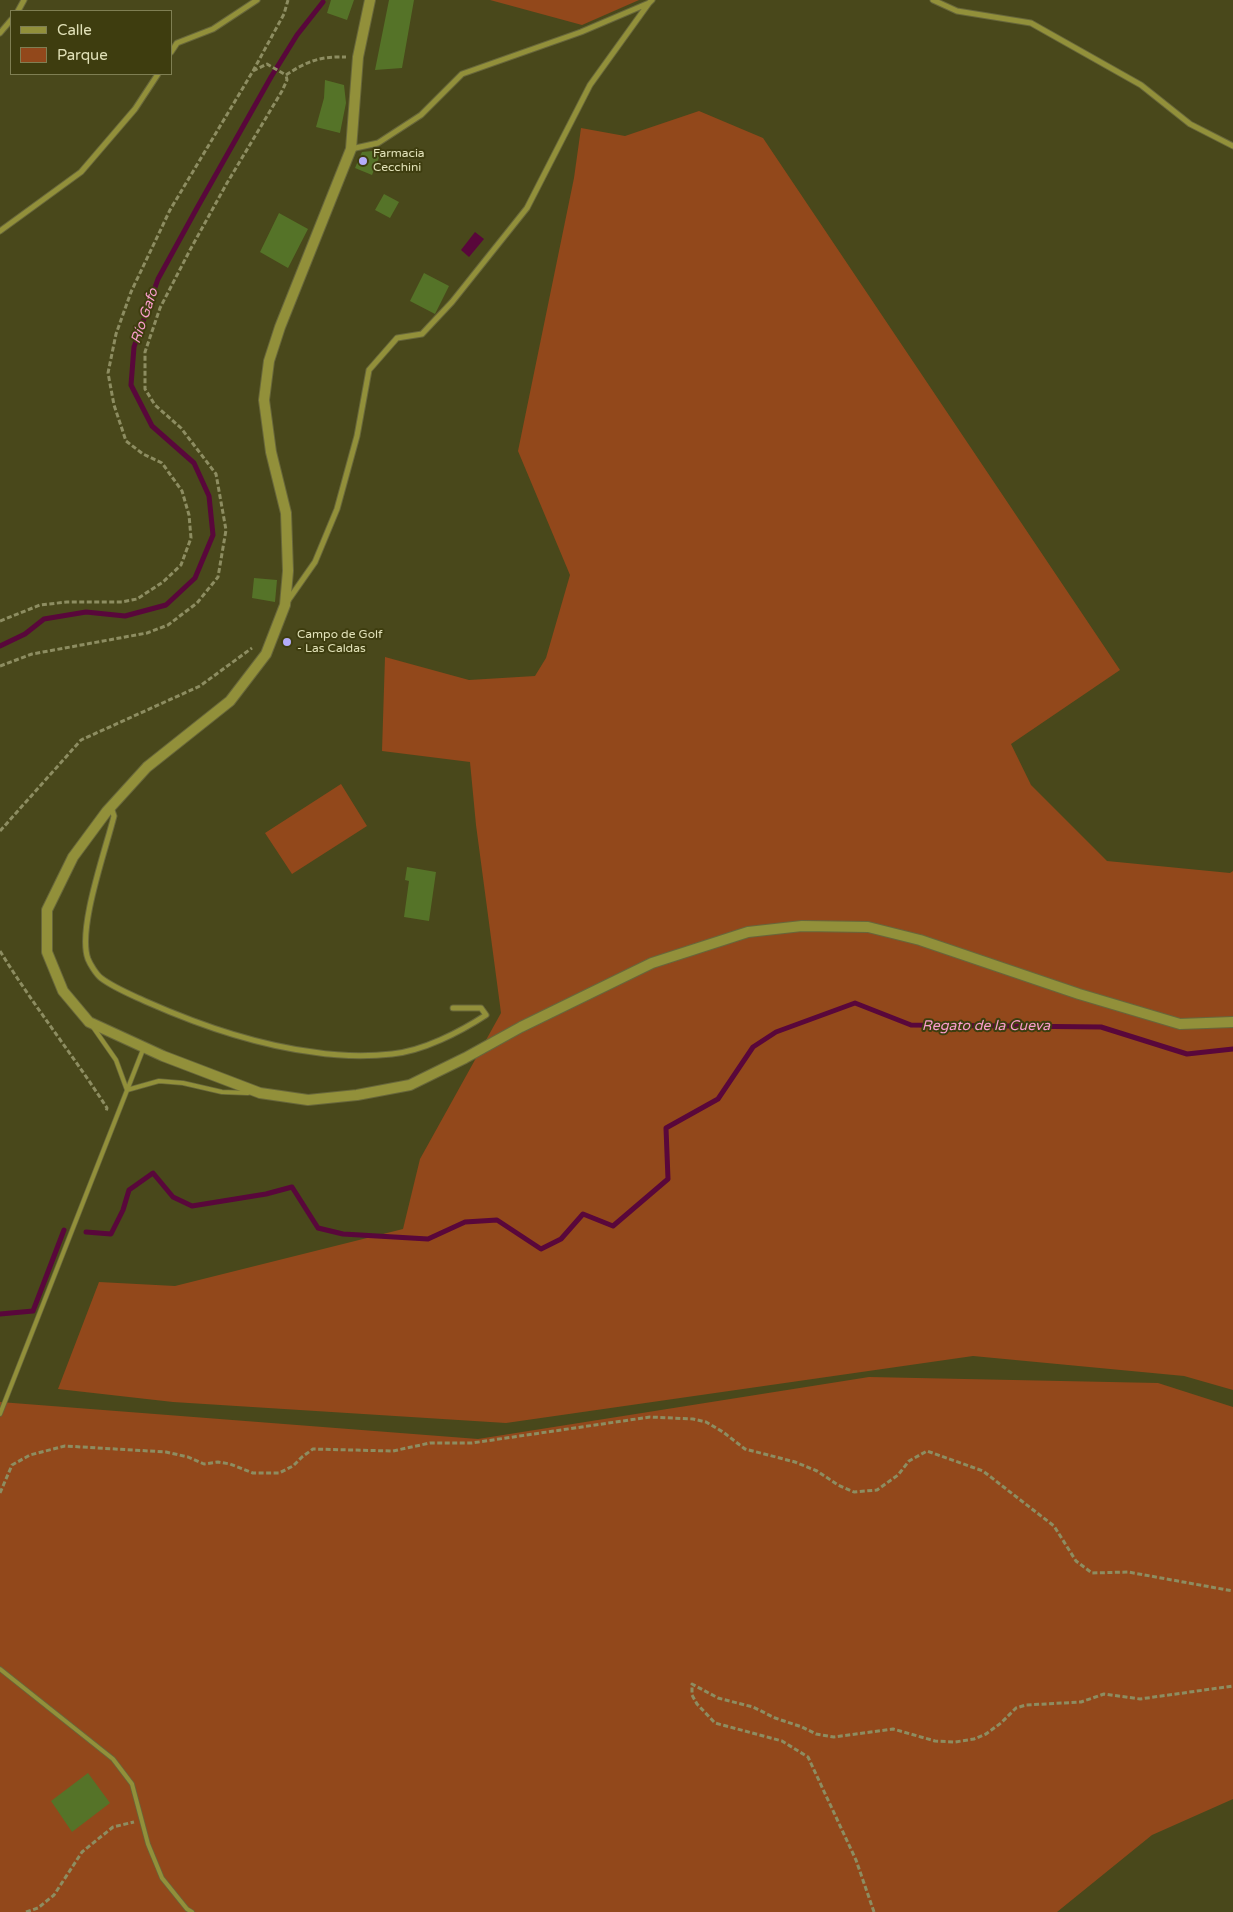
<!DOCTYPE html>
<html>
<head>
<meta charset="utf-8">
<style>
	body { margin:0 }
	#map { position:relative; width:1233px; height:1912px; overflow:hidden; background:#49481b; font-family:"Varela Round",sans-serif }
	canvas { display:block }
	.legend { position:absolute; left:10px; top:10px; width:162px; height:65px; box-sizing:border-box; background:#3e3d0f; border:1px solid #7f7f53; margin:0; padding:6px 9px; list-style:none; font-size:15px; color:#e1e1b8 }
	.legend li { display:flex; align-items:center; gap:10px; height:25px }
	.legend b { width:25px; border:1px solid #7f7f53 }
</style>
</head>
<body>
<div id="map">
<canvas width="1233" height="1912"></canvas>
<ul class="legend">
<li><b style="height:6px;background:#92903a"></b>Calle</li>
<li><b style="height:14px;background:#92481b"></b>Parque</li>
</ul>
</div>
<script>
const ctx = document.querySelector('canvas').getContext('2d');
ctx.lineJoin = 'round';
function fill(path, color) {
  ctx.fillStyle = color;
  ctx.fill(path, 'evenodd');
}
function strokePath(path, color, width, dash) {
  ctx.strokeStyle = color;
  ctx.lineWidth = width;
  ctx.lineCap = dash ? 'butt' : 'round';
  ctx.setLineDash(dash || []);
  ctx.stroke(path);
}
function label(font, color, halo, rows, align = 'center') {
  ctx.font = font + ' "Varela Round",sans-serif';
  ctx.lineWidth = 4;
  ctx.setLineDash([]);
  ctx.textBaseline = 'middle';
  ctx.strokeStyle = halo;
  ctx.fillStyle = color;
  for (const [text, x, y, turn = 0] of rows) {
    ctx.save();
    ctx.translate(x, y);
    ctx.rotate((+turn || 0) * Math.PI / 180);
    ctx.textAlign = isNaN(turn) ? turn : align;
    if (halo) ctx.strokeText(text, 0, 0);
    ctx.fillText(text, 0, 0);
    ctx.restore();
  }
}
fill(new Path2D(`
	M490 0H639L582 25Z
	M699 111 763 138 1120 670 1011 744 1031 785 1107 861 1230 873 1233 871V1390L1184 1376 973 1356 506 1423 173 1402 58 1389 99 1282 175 1286 403 1229 420 1159 501 1013 476 825 470 762 382 751 385 657 469 680 535 676 546 658 570 575 518 451 574 178 581 128 625 136Z
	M341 784 367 826 292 874 265 833Z
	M869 1377 1158 1383 1233 1407V1799L1152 1835 1057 1912H0V1402L478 1439Z`), '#92481b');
fill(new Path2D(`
	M475 232 484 239 469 257 461 250Z`), '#59073b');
strokePath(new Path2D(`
	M0 646 25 634 44 619 86 612 125 616 166 605 195 578 213 535 209 496 194 463 152 426 131 385 134 347 158 279 197 208 271 77 297 35 323 2
	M86 1232 111 1234 123 1210 129 1190 153 1173 173 1197 192 1206 266 1194 292 1187 318 1228 343 1234 428 1239 465 1222 497 1220 541 1249 561 1239 583 1214 613 1226 668 1179 666 1128 718 1099 753 1047 776 1032 855 1003 911 1025 1101 1027 1187 1054 1233 1049
	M0 1314 33 1311 64 1230`), '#59073b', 5);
fill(new Path2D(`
	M331 0H354L347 20 327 13Z
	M389 0H414L402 68 375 70Z
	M325 80 344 85 346 103 340 133 316 127 324 98Z
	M382 150 372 175 355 168 362 152Z
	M384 194 399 202 390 218 375 210Z
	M279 213 308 229 288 268 260 252Z
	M424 273 449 286 435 314 410 301Z
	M254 578 277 580 275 602 252 598Z
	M407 867 436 872 429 921 404 917 409 881 405 880Z
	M88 1773 110 1803 72 1832 51 1801Z`), '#557328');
const lane = new Path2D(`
	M93 1027 116 1060 127 1090 159 1081 183 1083 222 1092 248 1093
	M0 1414 144 1047
	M0 1669 113 1759 132 1784 148 1844 162 1878 187 1909 192 1912`);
const street = new Path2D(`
	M933 0 957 11 1031 23 1141 85 1190 124 1233 146
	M18 11 24 0
	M0 33 11 20
	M171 52 177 43 213 29 257 0
	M351 149 378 143 421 115 462 74 581 32 649 3 652 0
	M0 231 81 172 135 109 158 74
	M287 602 315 562 337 509 357 436 369 370 397 338 422 334 452 302 527 208 590 85 649 3
	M111 807 114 816C106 849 77 929 88 959 90 964 96 974 101 978 114 988 132 995 147 1002 199 1025 257 1045 313 1052 339 1056 366 1057 392 1054 423 1051 460 1032 486 1015L481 1008H453`);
const secondary = new Path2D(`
	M370 0 358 57 351 149 280 327 269 361 264 400 271 452 286 513 288 571 285 605 266 654 230 701 147 767 107 811 73 857 47 910V952L63 991 89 1022 163 1056 260 1093 308 1100 357 1095 410 1085 465 1058 521 1027 652 963 748 932 802 926 868 927 920 940 1079 994 1180 1024 1233 1022`);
strokePath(lane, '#68673b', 5.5);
strokePath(street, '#68673b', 7);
strokePath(secondary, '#68673b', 12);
strokePath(new Path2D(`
	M253 71 267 64 286 75
	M286 75C307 61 321 56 346 57
	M0 621 40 605 67 602H122L137 599 163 582 181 565 191 538 189 515 182 491 162 463 143 454 126 441 114 405 108 373 116 334 131 292 170 210 253 71 284 14 288 0
	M0 666 32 654 147 633 168 625 197 603 218 577 226 530 216 474 181 428 155 405 145 389V352L160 308 190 250 227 183 282 91 287 80 286 75
	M0 831 81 740 200 686 252 648
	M0 951C33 1005 73 1055 107 1108L106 1112
	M0 1493 12 1465 30 1455 65 1446 166 1452 188 1457 204 1464 218 1462 230 1464 253 1473H279L293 1466 302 1457 313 1449 393 1451 430 1443H472L650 1417 693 1419 706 1422 723 1432 745 1449 795 1462 817 1471 838 1485 854 1492 877 1490 898 1475 909 1461 927 1451 983 1471 1054 1526 1076 1561 1092 1573 1128 1572 1233 1591
	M26 1912 38 1908 54 1895 82 1852 113 1827 134 1822
	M874 1912 856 1860 808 1757 782 1741 715 1723 697 1704 692 1695V1684L718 1698 753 1707 775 1718 802 1727 816 1734 834 1737 893 1729 935 1741 955 1742 974 1739 986 1734 1001 1723 1016 1708 1026 1705 1081 1702 1104 1694 1140 1699 1233 1686`), '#8d8d61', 3, [5, 2.5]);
strokePath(lane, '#92903a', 4);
strokePath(street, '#92903a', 5);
strokePath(secondary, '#92903a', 10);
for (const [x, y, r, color] of [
	[363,161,5,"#b4acf9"],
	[287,642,5,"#b4acf9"]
]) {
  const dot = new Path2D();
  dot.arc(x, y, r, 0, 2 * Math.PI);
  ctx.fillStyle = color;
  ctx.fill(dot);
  strokePath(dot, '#3e3d0f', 2);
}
label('12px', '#e1e1b8', '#3e3d0f', [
	["Farmacia",373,154],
	["Cecchini",373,168],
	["Campo de Golf",297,635],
	["- Las Caldas",297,649]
], 'left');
label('italic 14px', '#f99dcc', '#3e3d0f', [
	["Río Gafo",145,316,-71],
	["Regato de la Cueva",986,1026]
]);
</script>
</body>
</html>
